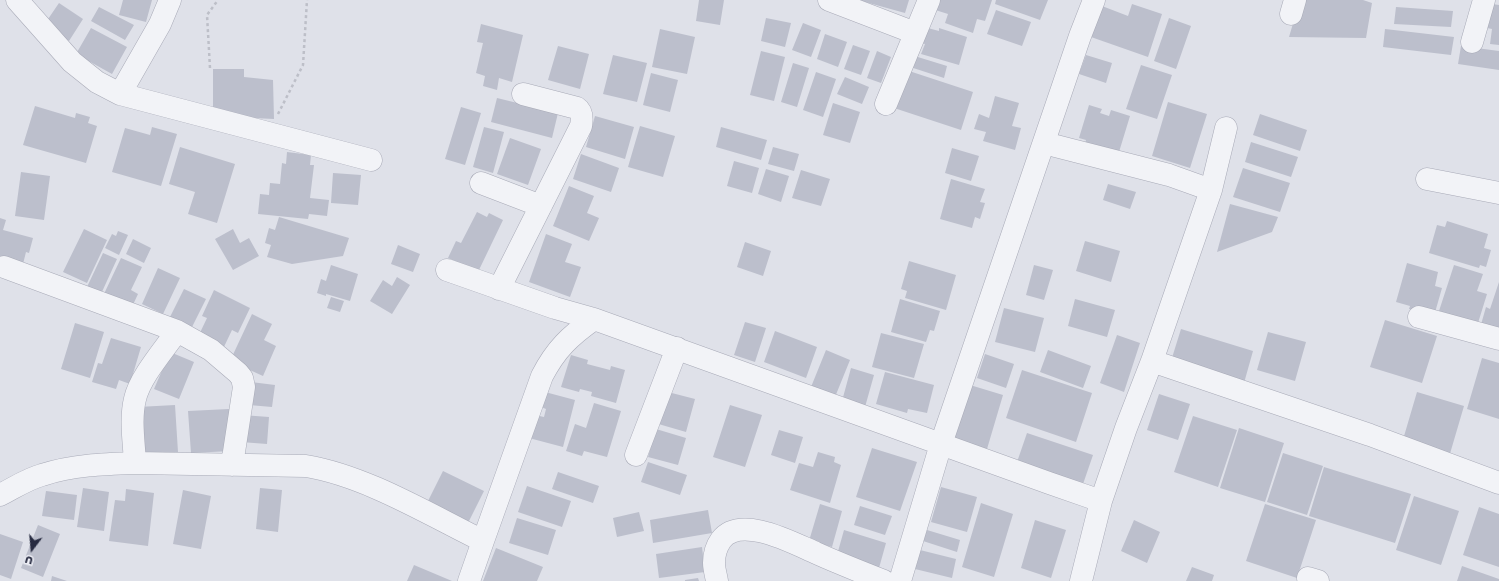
<!DOCTYPE html>
<html>
<head>
<meta charset="utf-8">
<style>
	body { margin:0 }
	#map { position:relative; width:1499px; height:581px; overflow:hidden; background:#dfe1e9; font-family:Poppins,sans-serif }
	canvas { display:block }
	.north { position:absolute; left:12px; top:529px; width:40px; height:40px; -webkit-text-stroke:3px #eff0f7; paint-order:stroke; rotate:196deg; font-size:11px; font-weight:700; line-height:16px; text-align:center; color:#272b41 }
	.north::after { content:''; display:block; margin:auto; width:14px; height:18px; background:#272b41; clip-path:polygon(50% 0,100% 100%,50% 72%,0 100%) }
</style>
</head>
<body>
<div id="map">
<canvas width="1499" height="581"></canvas>
<div class="north">U</div>
</div>
<script>
const ctx = document.querySelector('canvas').getContext('2d');
ctx.lineJoin = 'round';
function fill(path, color) {
  ctx.fillStyle = color;
  ctx.fill(path, 'evenodd');
}
function strokePath(path, color, width, dash) {
  ctx.strokeStyle = color;
  ctx.lineWidth = width;
  ctx.lineCap = dash ? 'butt' : 'round';
  ctx.setLineDash(dash || []);
  ctx.stroke(path);
}
fill(new Path2D(`
	M123 0H152L146 22 119 15Z
	M699 0H724L720 25 696 21Z
	M858 0H909L905 13Z
	M931 0H992L985 21 977 19 973 33 945 23 948 14 929 8Z
	M996 0H1048L1040 20 995 4Z
	M1300 0H1363L1372 3 1366 38 1289 37Z
	M59 3 83 19 69 41 44 25Z
	M1485 3 1499 5V45L1490 44 1492 29 1482 27Z
	M1132 4 1162 14 1148 57 1091 37 1102 6 1128 16Z
	M99 7 134 25 125 40 91 21Z
	M1396 7 1453 11 1451 27 1394 24Z
	M996 10 1031 22 1022 46 987 34Z
	M766 18 791 23 785 47 761 41Z
	M1169 18 1191 26 1176 69 1154 61Z
	M803 23 821 30 811 57 792 50Z
	M481 24 523 35 512 82 499 78 497 90 483 86 485 76 476 73 483 43 477 42Z
	M924 27 939 31V28L967 37 959 65 921 54 925 44 919 42Z
	M91 28 127 47 112 74 76 54Z
	M660 29 695 37 687 74 652 67Z
	M1385 29 1454 37 1451 55 1383 47Z
	M825 34 847 42 838 67 817 59Z
	M853 45 870 51 861 75 844 69Z
	M558 46 589 54 580 89 548 80Z
	M1461 46 1499 51V70L1458 64Z
	M761 51 785 57 774 101 750 95Z
	M877 51 891 57 881 83 867 78Z
	M908 54 947 66 944 78 904 65Z
	M613 55 647 63 637 102 603 94Z
	M1086 55 1112 63 1106 83 1079 74Z
	M793 63 809 68 797 107 781 102Z
	M1141 65 1172 75 1157 119 1126 109Z
	M213 69H244V77L273 80 274 119 213 116Z
	M903 69 973 92 961 130 891 107Z
	M816 72 836 79 823 117 803 110Z
	M651 73 678 80 670 112 643 105Z
	M845 77 869 87 862 104 837 94Z
	M995 96 1019 103 1012 126 1021 128 1015 150 983 141 986 132 974 129 979 114 989 118Z
	M497 98 558 113 552 138 491 122Z
	M1168 102 1207 114 1190 168 1152 156Z
	M833 103 860 112 850 143 823 135Z
	M1089 105 1102 109 1100 113 1109 116 1111 110 1130 116 1119 152 1084 147 1086 140 1079 138Z
	M35 106 75 118 76 113 90 117 88 123 97 126 86 163 23 145Z
	M461 107 481 113 465 165 445 159Z
	M1260 114 1307 130 1300 151 1253 135Z
	M595 116 634 127 625 159 586 147Z
	M640 126 675 136 663 177 628 167Z
	M152 127 177 134 161 186 112 172 125 128 150 135Z
	M484 127 504 132 493 173 473 167Z
	M721 127 767 140 761 160 716 147Z
	M510 138 541 149 528 185 497 174Z
	M1251 142 1298 157 1291 177 1245 162Z
	M180 147 235 164 217 223 188 214 195 192 169 184Z
	M773 147 799 154 794 171 768 164Z
	M952 148 979 156 971 181 945 173Z
	M287 152 311 155 310 165H314L310 198 329 200 327 216 309 214 308 219 258 214 260 194 269 195 270 183 280 184 282 163 286 164Z
	M581 154 619 168 611 192 573 179Z
	M734 161 759 168 752 193 727 186Z
	M1243 168 1290 183 1280 212 1233 197Z
	M766 169 789 176 781 202 758 194Z
	M801 170 830 179 821 206 792 198Z
	M21 172 50 176 44 220 15 216Z
	M333 173 361 175 358 205 331 203Z
	M951 179 985 189 980 202 985 203 980 219 975 217 972 228 940 219Z
	M1108 184 1136 192 1130 209 1103 200Z
	M569 186 594 196 587 213 599 218 589 241 553 226Z
	M1230 204 1278 217 1272 232 1217 252Z
	M477 212 487 217 489 213 503 220 478 272 448 258 456 241 461 243Z
	M279 217 349 238 343 256 292 264 267 257 271 245 265 243 269 228 275 230Z
	M0 218 6 220 3 230 33 238 29 253 26 252 23 264 0 258Z
	M1447 221 1488 234 1484 248 1491 250 1486 267 1480 265 1479 268 1429 253 1437 225 1445 227Z
	M84 229 107 240 87 283 63 272Z
	M233 229 240 243 249 238 259 256 233 270 215 239Z
	M118 231 128 235 119 255 105 248 112 234 116 236Z
	M546 234 572 244 565 262 581 267 570 297 529 282Z
	M133 239 151 248 144 263 126 254Z
	M1085 241 1120 251 1111 282 1076 271Z
	M745 242 771 251 763 276 737 267Z
	M398 245 420 254 413 272 391 264Z
	M103 253 117 259 101 294 87 287Z
	M121 258 142 267 131 290 138 294 131 309 103 296Z
	M909 261 956 275 946 310 905 298 907 291 901 289Z
	M1407 263 1438 272 1435 286 1442 288 1434 316 1409 309 1410 306 1396 302Z
	M331 265 358 274 350 301 326 294V296L317 293 321 279 326 281Z
	M1034 265 1053 270 1044 300 1026 295Z
	M1454 265 1483 274 1477 291 1487 294 1478 323 1439 311Z
	M158 268 180 278 163 314 142 304Z
	M397 277 410 285 392 314 370 301 383 280 392 286Z
	M1499 282V334L1480 328 1486 307 1490 309Z
	M184 289 206 299 190 331 168 321Z
	M214 290 250 308 238 333 232 330 222 351 197 339 207 318 202 316Z
	M331 297 344 301 340 312 327 308Z
	M900 299 940 311 934 331 930 330 926 342 891 332Z
	M1075 299 1115 310 1107 337 1068 326Z
	M1004 308 1044 318 1035 352 995 342Z
	M252 314 272 324 264 340 276 346 263 376 230 361Z
	M1385 320 1437 336 1422 383 1370 367Z
	M745 322 766 328 755 362 734 355Z
	M75 323 104 332 90 378 61 369Z
	M1181 329 1253 351 1244 383 1171 361Z
	M775 331 817 347 806 378 764 362Z
	M1268 332 1306 342 1295 381 1257 370Z
	M881 333 924 344 914 378 872 367Z
	M1117 335 1140 343 1124 392 1100 383Z
	M111 338 141 347 130 384 119 380 116 389 92 382 98 363 102 364Z
	M826 350 850 360 835 397 811 387Z
	M1048 350 1091 366 1083 388 1040 372Z
	M170 352 194 362 179 399 154 389Z
	M985 354 1014 364 1006 388 977 378Z
	M571 355 588 360 587 364 610 370 611 366 625 370 616 403 591 396 592 392 580 389 579 392 561 387Z
	M1482 358 1499 363V419L1467 409Z
	M851 368 874 375 865 407 842 401Z
	M1022 370 1092 393 1076 442 1006 418Z
	M885 372 934 385 927 413 908 409 907 413 876 404Z
	M251 382 275 385 272 407 249 405Z
	M970 385 1003 395 987 449 954 439Z
	M664 391 695 399 686 432 655 423Z
	M545 392 575 400 563 447 529 438 535 415 544 417 546 409 541 407Z
	M1417 392 1464 406 1449 457 1402 443Z
	M1159 394 1190 404 1178 440 1147 430Z
	M594 403 621 411 607 457 584 451 582 456 566 451 575 424 586 428Z
	M175 405 178 452 141 454 138 407Z
	M730 405 762 415 745 467 713 457Z
	M229 409 231 451 191 453 188 411Z
	M242 415 269 417 267 444 241 442Z
	M1193 416 1237 430 1218 487 1174 472Z
	M1239 428 1284 443 1265 502 1220 488Z
	M656 429 686 438 678 465 648 457Z
	M779 430 803 437 795 463 771 455Z
	M1027 433 1093 455 1082 487 1016 465Z
	M872 448 917 462 900 511 856 497Z
	M818 452 835 457 834 462 841 465 830 503 790 490 799 463 813 467Z
	M1283 453 1323 466 1307 515 1267 502Z
	M648 462 687 475 680 495 641 482Z
	M1324 467 1369 481 1364 497 1369 481 1411 494 1395 543 1309 516Z
	M443 471 484 491 468 523 427 503Z
	M558 472 599 486 593 503 552 489Z
	M527 486 571 501 562 527 518 512Z
	M941 487 977 497 967 532 931 522Z
	M83 488 109 492 104 531 77 527Z
	M260 488 282 490 278 532 256 529Z
	M126 489 154 493 148 546 109 541 115 500 125 501Z
	M183 490 211 496 201 549 173 544Z
	M46 491 77 495 74 520 42 516Z
	M1414 496 1459 511 1441 565 1396 550Z
	M981 503 1013 514 994 577 962 567Z
	M820 504 842 511 832 547 809 541Z
	M1265 504 1316 520 1297 578 1246 561Z
	M860 506 892 516 885 535 854 525Z
	M1479 507 1499 514V567L1463 555Z
	M708 510 712 533 653 543 650 520Z
	M639 512 644 531 617 537 613 518Z
	M517 518 556 530 548 555 509 543Z
	M1035 520 1066 530 1051 578 1021 568Z
	M1134 520 1160 532 1147 563 1121 551Z
	M38 525 60 534 43 577 21 568Z
	M844 530 886 543 879 568 837 555Z
	M927 530 960 540 957 552 923 541Z
	M0 534 23 542 11 579 0 575Z
	M702 547 705 572 659 578 656 554Z
	M496 548 543 567 537 581H483Z
	M920 550 956 559 952 578 915 569Z
	M414 565 452 581H407Z
	M1462 566 1499 579V581H1457Z
	M1192 567 1214 575 1212 581H1186Z
	M52 576 67 581H51Z
	M698 578 699 581H685V580Z`), '#bcbfcc');
const minor = new Path2D(`
	M17 0 72 62 97 82 120 94 371 160
	M829 0 915 33
	M1291 14 1295 0
	M1472 42 1484 0
	M120 94 160 24 170 0
	M886 104 929 0
	M1044 143 1169 175 1211 190 1152 361
	M1427 179 1499 193
	M481 183 541 206
	M1211 190 1226 128
	M4 267 177 331 211 350 238 373 242 378 244 387 232 465
	M447 270 555 308 594 319
	M499 289 581 126C582 120 583 112 577 108L523 94
	M1419 317 1499 339
	M636 455 677 348
	M135 463 306 466C366 476 428 514 483 541L542 376C556 349 570 336 594 319L1049 483 1101 501 1126 428 1152 361 1370 435 1499 483
	M0 495C14 488 27 479 42 475 72 465 104 464 135 463 134 442 130 419 135 399 140 377 164 350 177 331
	M1308 578 1318 581
	M469 581 483 541
	M717 581C716 575 714 569 714 563 714 555 716 547 721 540 740 514 793 543 816 553 838 563 861 572 884 581
	M900 581 941 444 1080 36 1094 0
	M1081 581 1101 501`);
strokePath(minor, '#a8aab7', 23);
strokePath(new Path2D(`
	M210 68 207 15 218 0
	M278 114 303 65 307 0`), '#bdbfc8', 2.5, [3, 3]);
strokePath(minor, '#f2f3f7', 22);
</script>
</body>
</html>
